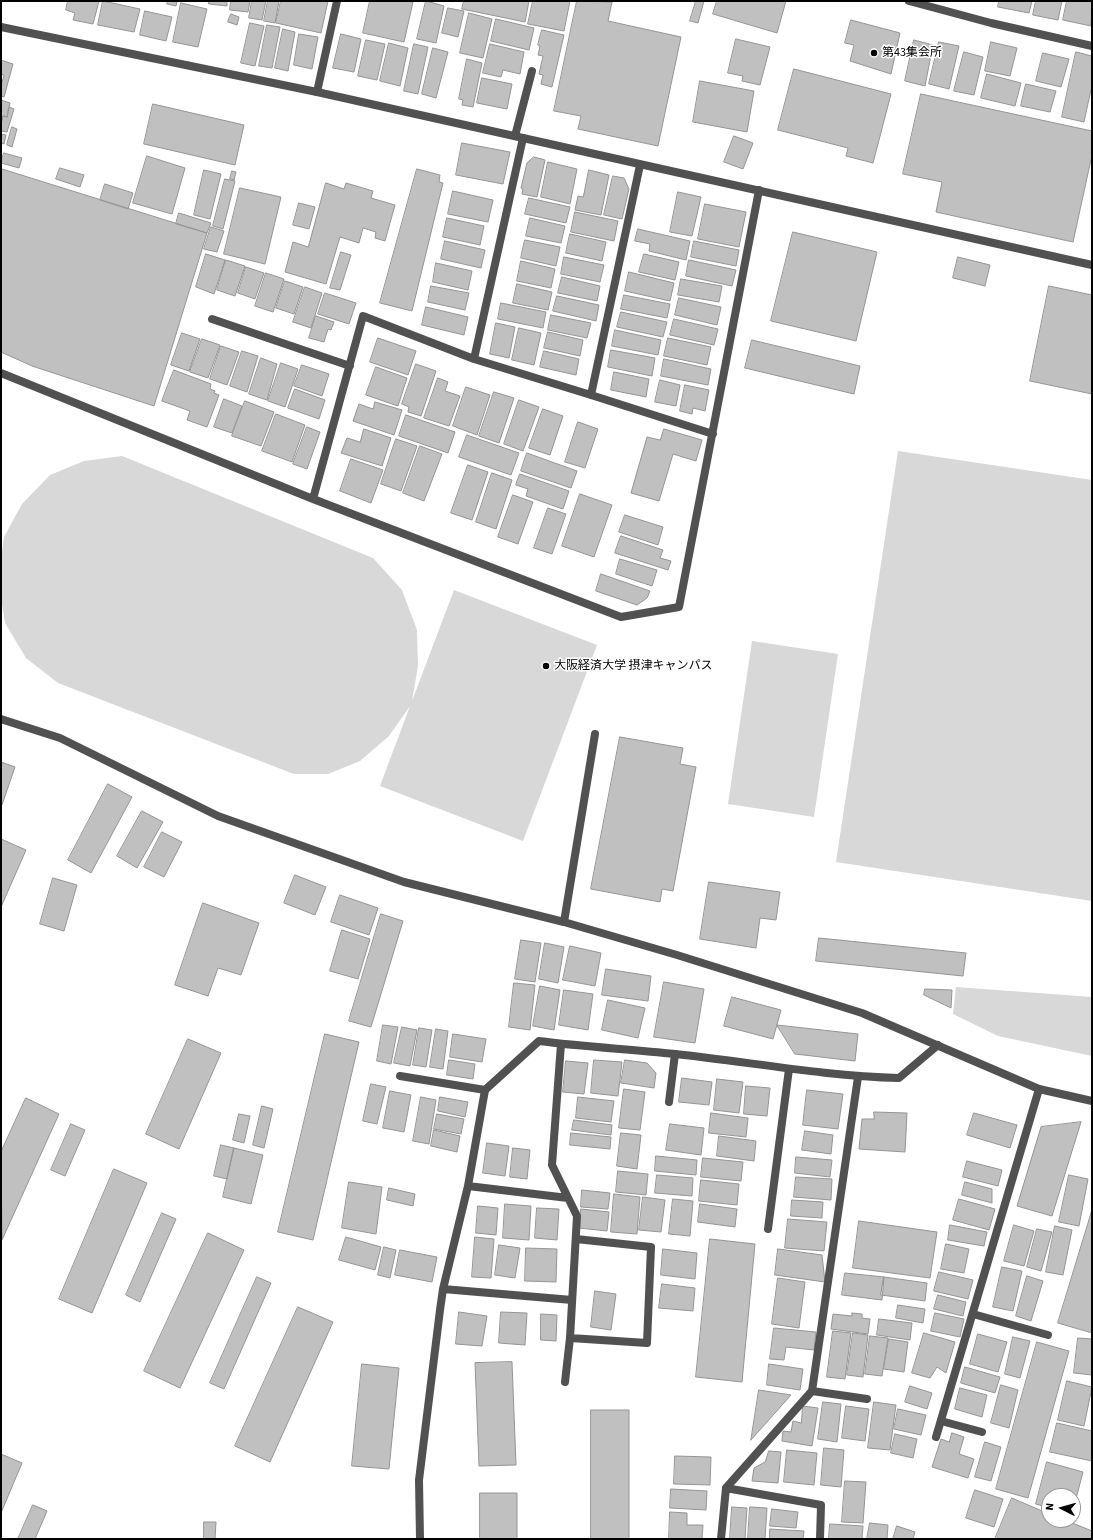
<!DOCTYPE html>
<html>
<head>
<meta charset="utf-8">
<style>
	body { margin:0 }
	#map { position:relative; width:1093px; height:1540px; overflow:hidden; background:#fff; font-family:"Source Sans 3",sans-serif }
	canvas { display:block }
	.frame { position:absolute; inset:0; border:2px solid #000; pointer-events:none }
	.north { position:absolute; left:1041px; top:1488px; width:40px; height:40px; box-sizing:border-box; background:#fff; border:1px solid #999; border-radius:50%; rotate:276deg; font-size:11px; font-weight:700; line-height:16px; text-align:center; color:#000 }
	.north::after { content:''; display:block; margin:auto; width:14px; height:18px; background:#000; clip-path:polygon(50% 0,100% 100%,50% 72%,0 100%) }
</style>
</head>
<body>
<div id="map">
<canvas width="1093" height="1540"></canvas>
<div class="frame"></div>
<div class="north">N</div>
</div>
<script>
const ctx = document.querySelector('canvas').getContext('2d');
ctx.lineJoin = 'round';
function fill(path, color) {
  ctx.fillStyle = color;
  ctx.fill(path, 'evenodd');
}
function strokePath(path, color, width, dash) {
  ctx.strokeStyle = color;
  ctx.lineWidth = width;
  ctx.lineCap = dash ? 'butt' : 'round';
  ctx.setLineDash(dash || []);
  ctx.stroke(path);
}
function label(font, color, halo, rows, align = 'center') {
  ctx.font = font + ' "Source Sans 3","Noto Sans JP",sans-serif';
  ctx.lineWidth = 3;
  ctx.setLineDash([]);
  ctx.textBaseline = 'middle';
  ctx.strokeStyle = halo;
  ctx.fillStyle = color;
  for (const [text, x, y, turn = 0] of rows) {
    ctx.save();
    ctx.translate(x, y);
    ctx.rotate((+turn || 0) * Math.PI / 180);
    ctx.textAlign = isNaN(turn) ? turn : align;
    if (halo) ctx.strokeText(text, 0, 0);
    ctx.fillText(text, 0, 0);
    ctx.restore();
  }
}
fill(new Path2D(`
	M898 451 1092 480V901L836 862Z
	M122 456 373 558 402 590 417 630 418 666 412 701 454 590 597 645 523 841 380 786 410 706 389 736 360 761 328 774H294L58 683 26 658 5 623 1 597V561L4 537 22 504 50 475 84 461Z
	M752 641 838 654 814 817 728 804Z
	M956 987 1092 997V1056L998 1036 953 1014Z`), '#d8d8d8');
const building = new Path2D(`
	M68 1H99L93 24 73 20 75 13 66 10Z
	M103 1 140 9 134 32 98 25Z
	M168 1H177L176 6 167 4Z
	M209 1H227V6L209 4Z
	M231 1H250L248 12 230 10Z
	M252 1H266L262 20 249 18Z
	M268 1H279L275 23 264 21Z
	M281 1H328L321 33 276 23Z
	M370 1H407L413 2 404 42 363 33Z
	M426 1 444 6 436 43 417 39Z
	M464 1H529L525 22 462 9Z
	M533 1H570L564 31 528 24Z
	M577 1 612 2 608 21 681 37 658 146 578 129 581 116 554 111Z
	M696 1H704L698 23 690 21Z
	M717 1H786L777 33 713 14Z
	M999 1H1032L1029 13 998 7Z
	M1036 1H1062L1058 20 1033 15Z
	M1067 1H1092L1091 26 1063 20Z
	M181 3 207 9 198 47 173 42Z
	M448 8 464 11 458 37 442 33Z
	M145 11 172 17 166 41 140 35Z
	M469 13 492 19 483 58 460 53Z
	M231 14 239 17 237 25 228 22Z
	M496 19 534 28 529 50 491 41Z
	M851 20 900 33 891 74 850 61 854 45 845 43Z
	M250 23 264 26 255 66 241 63Z
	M267 25 280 27 272 68 259 66Z
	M283 29 295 32 288 71 275 68Z
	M542 30 564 35 552 87 541 84 543 75 539 74 543 56 538 55 540 46 538 45Z
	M299 34 318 37 312 69 294 65Z
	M341 34 361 39 354 72 333 68Z
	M736 39 770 47 760 85 742 81 743 76 728 73Z
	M366 40 385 44 377 80 358 76Z
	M914 40 933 45 925 86 905 81Z
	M939 42 959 46 949 89 929 84Z
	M991 42 1017 48 1010 76 985 71Z
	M389 43 408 48 400 86 380 81Z
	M414 44 428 47 418 94 404 91Z
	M490 44 524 52 520 74 503 70 501 77 483 73Z
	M433 48 448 52 436 98 422 94Z
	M964 52 983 57 974 95 954 91Z
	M1076 52 1092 56V85L1084 122 1062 117Z
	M1043 53 1069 59 1061 87 1036 81Z
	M467 59 482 63 473 107 462 105 463 100 459 99Z
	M1 60 13 64 4 97 1 96V86L4 75 1 74Z
	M794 69 891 94 873 163 846 156 848 148 778 130Z
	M987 74 1021 83 1015 106 981 98Z
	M482 78 512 84 507 109 477 103Z
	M700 81 754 91 747 132 693 122Z
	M1026 84 1056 91 1050 112 1021 106Z
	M921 94 1092 131V155L1073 242 936 212 942 182 903 174Z
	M1 100 10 103 7 117 3 116 1 124Z
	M153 104 244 125 235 165 144 144Z
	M9 107 14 109 7 132 1 131V124L3 116 7 117Z
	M12 127 17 129 12 147 7 145Z
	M1 134 6 135 4 144 1 143Z
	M734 136 753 143 743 169 724 162Z
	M462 143 510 152 503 184 456 175Z
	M4 153 22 158 19 168 1 163Z
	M147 156 185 168 172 214 133 203Z
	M534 157 545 160 537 197 522 194 523 189 521 188 527 163Z
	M548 162 577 169 570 204 541 197Z
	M60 168 84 175 80 187 56 179Z
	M2 169 207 233 154 406 32 366 1 352Z
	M417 169 440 175 439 182 443 183 412 311 380 303Z
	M204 170 221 174 210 219 194 215Z
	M589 170 609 175 601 215 575 210 578 196 583 197Z
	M232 171 236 172 234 180 230 179Z
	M613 176 624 178 629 189 622 219 604 215Z
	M225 179 235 181 223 229 213 226Z
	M326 183 344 189 346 183 373 191 371 198 395 205 385 241 375 238 376 232 363 228 359 243 340 237 326 284 285 272 293 242 308 247Z
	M105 184 133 193 128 209 100 200Z
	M240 188 281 197 265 264 224 254Z
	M453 191 493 200 488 222 448 214Z
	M678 192 701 197 692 236 670 232Z
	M529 198 570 207 566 223 525 214Z
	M299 203 315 207 309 229 293 225Z
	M705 204 746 212 739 247 698 239Z
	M575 212 618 221 614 241 571 232Z
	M179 213 211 223 207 233 176 224Z
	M447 218 484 226 480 245 443 237Z
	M530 218 565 226 561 243 526 236Z
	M211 227 224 231 217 252 204 249Z
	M638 229 690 241 686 260 649 251 650 244 635 241Z
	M793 232 877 252 856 341 771 321Z
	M570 234 606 242 602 261 566 253Z
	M525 240 560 247 556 266 521 258Z
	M445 241 485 250 481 268 441 259Z
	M694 241 739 250 736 266 691 257Z
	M341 252 351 255 340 290 330 288Z
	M206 254 225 260 214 294 196 287Z
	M644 254 679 262 675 280 639 272Z
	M564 257 604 265 600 282 561 274Z
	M958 257 990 265 985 286 953 278Z
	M226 260 245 266 235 296 217 290Z
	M689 260 736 270 732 286 686 276Z
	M521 261 555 269 551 288 517 281Z
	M436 263 472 271 468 290 433 282Z
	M246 267 264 273 255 299 238 293Z
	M629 272 674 283 670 301 625 291Z
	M266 273 284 279 273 312 255 306Z
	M562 277 600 286 597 301 558 293Z
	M681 279 722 286 719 302 678 295Z
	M285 281 303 287 294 314 276 308Z
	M517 284 552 292 548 310 513 303Z
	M431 286 469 293 465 310 428 302Z
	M1049 286 1092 295V394L1030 381Z
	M305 287 322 293 311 328 293 322Z
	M325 293 356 303 349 324 318 314Z
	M624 295 670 304 667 318 621 309Z
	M557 296 599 305 596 321 553 311Z
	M679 298 721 307 717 325 675 315Z
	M501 303 546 312 543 328 498 319Z
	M426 307 468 317 464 335 422 325Z
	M621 312 667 322 663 337 617 327Z
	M551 315 591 323 587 338 548 330Z
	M316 316 334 322 331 330 328 329 324 342 309 338Z
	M674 319 718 329 714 345 670 335Z
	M496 323 515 327 509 358 490 354Z
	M519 328 541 333 534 365 512 360Z
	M615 330 661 340 658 355 612 346Z
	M548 332 583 340 580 356 544 348Z
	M182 333 200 339 189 371 171 365Z
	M378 338 416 351 408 375 370 362Z
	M668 338 711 347 707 365 664 356Z
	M202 339 220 345 208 378 190 372Z
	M752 340 860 366 854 394 745 368Z
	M221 346 239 352 227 385 210 379Z
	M611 350 655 358 652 376 608 367Z
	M242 351 258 356 247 392 230 386Z
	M544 351 579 359 576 375 540 367Z
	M261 358 277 364 267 400 249 394Z
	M664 359 711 369 708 385 661 376Z
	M281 363 298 369 285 407 268 401Z
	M416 364 436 371 421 416 408 412 409 407 402 404Z
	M302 365 329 374 322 396 294 386Z
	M376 367 407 378 398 406 366 395Z
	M174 370 211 384 210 389 215 391 214 393 219 395 207 427 187 420 190 411 162 401Z
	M614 372 649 379 646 397 611 390Z
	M438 378 448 382 445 391 460 396 449 426 424 418Z
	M660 380 680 385 676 406 655 402Z
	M685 385 709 390 705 411 693 408 692 414 680 411Z
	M466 387 490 395 477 435 453 426Z
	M295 389 325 400 319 419 288 408Z
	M494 392 514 398 499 443 479 436Z
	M224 399 242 406 232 433 214 427Z
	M519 400 539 407 523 451 504 444Z
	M245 401 274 412 261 446 232 436Z
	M375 402 402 410 394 435 353 421 359 404 373 409Z
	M543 409 563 416 550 455 529 448Z
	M276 414 305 425 292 462 262 451Z
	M406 415 455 432 448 453 399 436Z
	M578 422 598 429 585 468 565 462Z
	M307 427 320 432 307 469 293 464Z
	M364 429 391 438 382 466 341 453 347 438 360 442Z
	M664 429 702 440 696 461 673 454 659 501 631 493 647 437 660 440Z
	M467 435 519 453 511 475 459 457Z
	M396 439 417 446 401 491 381 484Z
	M420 446 442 454 424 501 403 493Z
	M527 453 577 471 571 488 521 471Z
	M351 459 383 470 371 503 340 491Z
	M468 465 488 472 472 520 451 513Z
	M492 473 512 480 496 529 476 522Z
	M520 474 569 491 563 509 526 496 528 489 516 485Z
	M580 494 612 505 594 557 562 546Z
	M513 495 533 502 518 544 498 537Z
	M548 508 566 514 552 554 534 548Z
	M625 515 663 527 658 545 619 532Z
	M621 536 663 550 660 558 671 561 668 570 615 553Z
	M620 559 657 570 652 586 616 574Z
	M601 574 650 591 647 598 637 605 596 591Z
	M620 737 683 748 680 764 696 767 673 891 662 889 660 902 591 889Z
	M1 762 15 767 2 805H1Z
	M108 784 132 797 91 873 68 860Z
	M142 811 163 822 137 868 117 856Z
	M162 832 182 842 164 877 144 867Z
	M1 839 26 850 1 907Z
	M295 875 326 887 315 915 284 903Z
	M53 878 77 885 64 931 40 924Z
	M709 882 780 892 776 920 760 918 756 948 700 939Z
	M340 895 378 908 369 935 331 922Z
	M203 903 259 923 241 975 218 968 208 996 175 985Z
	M381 914 403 921 371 1027 349 1021Z
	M342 930 370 939 358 979 330 971Z
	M819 938 966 953 963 976 816 961Z
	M521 940 541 943 535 982 515 979Z
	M545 943 564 947 558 983 539 979Z
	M570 946 601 953 595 986 563 980Z
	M606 969 651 976 648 1001 602 995Z
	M664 982 704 989 695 1043 654 1037Z
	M514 983 535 985 530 1030 509 1027Z
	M540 986 560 990 554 1030 533 1026Z
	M925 989 952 990 951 1008 924 995Z
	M564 990 593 994 588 1030 559 1025Z
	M732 997 781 1010 773 1039 724 1026Z
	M608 1000 645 1008 638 1038 602 1030Z
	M383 1025 398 1027 391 1064 377 1061Z
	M777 1025 858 1034 855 1061 795 1054Z
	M402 1027 417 1030 410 1066 394 1063Z
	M419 1028 432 1030 426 1067 413 1065Z
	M436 1029 448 1031 443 1069 430 1067Z
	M325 1034 359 1042 313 1240 278 1232Z
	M453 1034 486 1039 482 1062 450 1057Z
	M188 1039 221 1053 179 1149 146 1134Z
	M449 1060 475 1064 473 1079 447 1075Z
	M594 1060 622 1062 618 1096 591 1093Z
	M625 1060 647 1063 656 1073 654 1088 621 1083Z
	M566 1061 588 1063 584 1094 563 1092Z
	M682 1078 712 1082 709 1105 679 1102Z
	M717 1079 743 1082 739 1113 714 1110Z
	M371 1084 386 1087 377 1124 363 1121Z
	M746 1086 770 1088 767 1116 744 1114Z
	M624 1089 645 1092 640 1130 619 1128Z
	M807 1090 843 1094 838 1129 803 1125Z
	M390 1091 411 1095 404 1132 383 1128Z
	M421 1097 436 1100 429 1144 413 1141Z
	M440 1097 468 1102 465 1117 438 1111Z
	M578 1097 614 1101 611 1122 576 1118Z
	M26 1098 59 1114 2 1240 1 1152Z
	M262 1106 273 1109 264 1148 253 1145Z
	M874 1112 907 1113 905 1152 859 1149 862 1119H874Z
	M711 1113 748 1118 746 1137 709 1133Z
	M974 1113 1017 1125 1010 1148 967 1135Z
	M239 1114 250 1116 244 1143 233 1140Z
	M437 1114 464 1119 461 1134 434 1129Z
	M574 1120 612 1125 611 1135 572 1130Z
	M1081 1122 1052 1216 1017 1206 1041 1127Z
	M71 1124 85 1130 65 1176 51 1170Z
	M670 1124 704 1128 701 1155 666 1150Z
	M434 1130 460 1136 457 1152 431 1146Z
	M805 1131 833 1135 831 1154 802 1150Z
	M571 1133 611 1137 610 1149 570 1145Z
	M621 1133 641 1135 637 1169 617 1166Z
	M719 1136 756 1141 754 1161 717 1156Z
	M487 1143 509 1146 505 1176 483 1173Z
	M221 1145 234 1148 227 1179 214 1176Z
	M234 1148 263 1155 251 1204 223 1197Z
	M513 1148 530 1150 527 1179 510 1177Z
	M656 1156 697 1160 696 1175 655 1171Z
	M796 1157 832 1160 830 1177 795 1173Z
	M703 1158 743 1162 741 1181 701 1177Z
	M967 1161 1002 1170 998 1186 963 1177Z
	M114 1169 147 1183 92 1313 59 1299Z
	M618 1171 648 1174 646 1195 616 1192Z
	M657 1175 693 1178 692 1196 655 1193Z
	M1069 1175 1088 1179 1079 1226 1059 1222Z
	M796 1177 832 1179 831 1200 794 1197Z
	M701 1180 739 1184 737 1205 699 1201Z
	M349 1182 382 1187 376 1234 342 1228Z
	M965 1182 992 1189V1203L962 1195Z
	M389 1188 415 1194 413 1206 387 1200Z
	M582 1190 610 1193 608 1209 581 1207Z
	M614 1194 640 1197 637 1234 611 1232Z
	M643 1197 665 1200 661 1232 639 1230Z
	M673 1199 693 1201 690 1236 669 1234Z
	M959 1199 995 1209 989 1230 953 1220Z
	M792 1200 823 1202 822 1218 791 1216Z
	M505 1204 531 1206 529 1240 503 1238Z
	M700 1204 737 1209 735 1227 698 1222Z
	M478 1206 498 1208 496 1235 476 1233Z
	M537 1208 559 1209 557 1240 535 1238Z
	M581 1209 609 1212 607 1231 579 1228Z
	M1092 1210V1333L1058 1323Z
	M162 1213 176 1219 140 1302 126 1295Z
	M788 1219 827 1222 824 1251 785 1248Z
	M859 1221 937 1232 930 1278 853 1268Z
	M950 1225 987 1232 984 1246 948 1240Z
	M1014 1225 1034 1231 1024 1266 1004 1261Z
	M1055 1226 1072 1230 1063 1275 1046 1272Z
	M1037 1229 1052 1232 1041 1271 1027 1267Z
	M208 1233 244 1250 180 1388 144 1371Z
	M346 1237 381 1247 375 1270 339 1260Z
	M475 1237 494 1239 491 1278 472 1277Z
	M710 1239 755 1244 742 1382 696 1377Z
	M946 1244 969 1249 964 1273 941 1269Z
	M499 1245 520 1248 515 1278 495 1275Z
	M384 1247 396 1250 390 1278 378 1275Z
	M526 1248 557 1249 556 1282 525 1281Z
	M663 1249 697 1253 695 1279 661 1275Z
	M778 1249 822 1255 825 1282 775 1275Z
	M400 1250 437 1257 432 1282 395 1275Z
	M1002 1267 1022 1271 1013 1311 993 1307Z
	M939 1272 973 1280 968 1299 934 1291Z
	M845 1273 884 1277 882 1300 842 1295Z
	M1027 1276 1043 1281 1031 1321 1016 1316Z
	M257 1277 271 1283 224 1389 210 1383Z
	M884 1277 927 1283 925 1301 881 1295Z
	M778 1278 805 1282 799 1328 772 1324Z
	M662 1284 695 1288 693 1311 659 1308Z
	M595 1291 616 1294 611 1330 591 1327Z
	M938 1295 966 1302 963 1316 934 1309Z
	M898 1305 925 1309 923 1323 896 1318Z
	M298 1307 333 1322 270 1462 235 1446Z
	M459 1312 487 1316 482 1346 456 1344Z
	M501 1312 527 1313 525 1345 499 1343Z
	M852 1313 862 1314V1318L870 1319 868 1334 831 1329 833 1314 852 1316Z
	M935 1313 964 1319 960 1337 931 1331Z
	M541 1314 557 1315 556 1341 541 1340Z
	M879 1319 912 1323 910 1340 877 1335Z
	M774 1328 816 1332 814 1350 786 1347 784 1360 770 1359Z
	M833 1331 851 1333 845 1379 827 1377Z
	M853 1333 868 1335 863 1377 847 1375Z
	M924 1333 955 1342 946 1373 937 1367 930 1378 912 1373Z
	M978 1334 1007 1342 998 1372 970 1364Z
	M870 1336 888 1338 882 1376 865 1374Z
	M1013 1337 1030 1341 1020 1378 1005 1374Z
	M1078 1338 1092 1339V1375L1074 1373Z
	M889 1339 908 1342 904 1372 884 1369Z
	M1037 1342 1069 1351 1028 1498 996 1489Z
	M512 1362 516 1465 479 1466 475 1363Z
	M362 1364 399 1368 389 1469 352 1466Z
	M769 1364 803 1369 800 1390 767 1385Z
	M965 1367 1000 1377 995 1393 961 1383Z
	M1067 1381 1092 1387 1084 1426 1058 1420Z
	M1001 1385 1018 1390 1009 1428 991 1423Z
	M910 1386 932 1393 927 1409 905 1402Z
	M960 1388 987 1395 982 1417 955 1409Z
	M759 1390 791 1395 751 1440Z
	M823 1402 841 1404 837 1442 818 1439Z
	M874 1402 896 1405 890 1450 868 1448Z
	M803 1406 818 1408 812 1446 782 1441 783 1431 791 1432 793 1421 801 1423Z
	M846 1406 869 1409 865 1441 842 1438Z
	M898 1409 926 1415 921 1435 894 1429Z
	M591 1410H629V1539H591Z
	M1057 1423 1092 1431V1461L1050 1452Z
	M952 1433 964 1437 959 1454 974 1459 968 1478 932 1467 941 1439 949 1442Z
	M895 1434 917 1439 913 1458 891 1453Z
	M985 1442 1001 1447 991 1481 975 1477Z
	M824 1448 844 1450 841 1487 821 1485Z
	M787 1450 817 1453 814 1485 784 1482Z
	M769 1451 781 1452 778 1483 752 1481 754 1468 765 1462Z
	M1 1454 22 1463 1 1513Z
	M675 1456 711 1457 710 1485 674 1484Z
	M1047 1462 1083 1472 1073 1510V1496H1049V1508L1036 1504Z
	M845 1481 866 1482 863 1523 842 1522Z
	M671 1489 707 1491 706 1510 670 1508Z
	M975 1490 1003 1499 994 1527 966 1518Z
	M480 1493H517V1539H480Z
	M1012 1498 1049 1514V1520H1065L1092 1531V1539H995Z
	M33 1505 47 1511 35 1539H18Z
	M732 1507 747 1508 745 1539H730Z
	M750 1507 767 1508 765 1539H748Z
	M772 1509 798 1512 796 1528 770 1526Z
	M670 1512 687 1513V1525H703L702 1539H669Z
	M204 1522H216L215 1539H204Z
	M870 1523 888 1525 887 1539H867Z
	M830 1524 863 1526 862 1539H829Z
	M897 1526 915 1532 913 1539H893Z
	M770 1529 804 1531 803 1539H770Z`);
fill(building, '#c0c0c0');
strokePath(building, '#959595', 1);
strokePath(new Path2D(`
	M515 136 532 71
	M564 922 595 734
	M400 1076 485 1090
	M669 1102 675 1054
	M973 1314 1048 1335
	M565 1382 570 1338
	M812 1391 867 1399
	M941 1421 982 1432`), '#515151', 8);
strokePath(new Path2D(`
	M909 1 991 23 1092 46
	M317 92 337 1
	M212 319 350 366
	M474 359 523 138
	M1 373 313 499 621 617 679 607 759 190
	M591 395 640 165
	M313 499 363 316 474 359 591 395 713 434
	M561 1044 552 1165 577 1216 570 1338 647 1343 651 1247 576 1239
	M468 1186 568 1198
	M768 1229 789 1069
	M443 1289 572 1300
	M936 1437 1039 1089
	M726 1488 821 1505 820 1539
	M420 1539 419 1480 440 1310 443 1289 468 1186 485 1090 539 1041C584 1047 630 1049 675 1054 750 1062 824 1076 899 1078L938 1045
	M721 1539 726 1488 812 1391 858 1077`), '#515151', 8);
strokePath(new Path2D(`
	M1 27 317 92 1092 265
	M1 719 60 738 218 816 404 882 564 922 677 955 862 1013 1039 1089 1092 1101`), '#515151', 8);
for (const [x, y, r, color] of [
	[874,53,4,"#000"],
	[546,666,4,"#000"]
]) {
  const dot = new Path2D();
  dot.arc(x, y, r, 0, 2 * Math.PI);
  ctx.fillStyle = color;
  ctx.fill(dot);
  strokePath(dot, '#fff', 1.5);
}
label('12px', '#000', '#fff', [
	["第43集会所",882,53],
	["大阪経済大学 摂津キャンパス",554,666]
], 'left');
</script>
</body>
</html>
